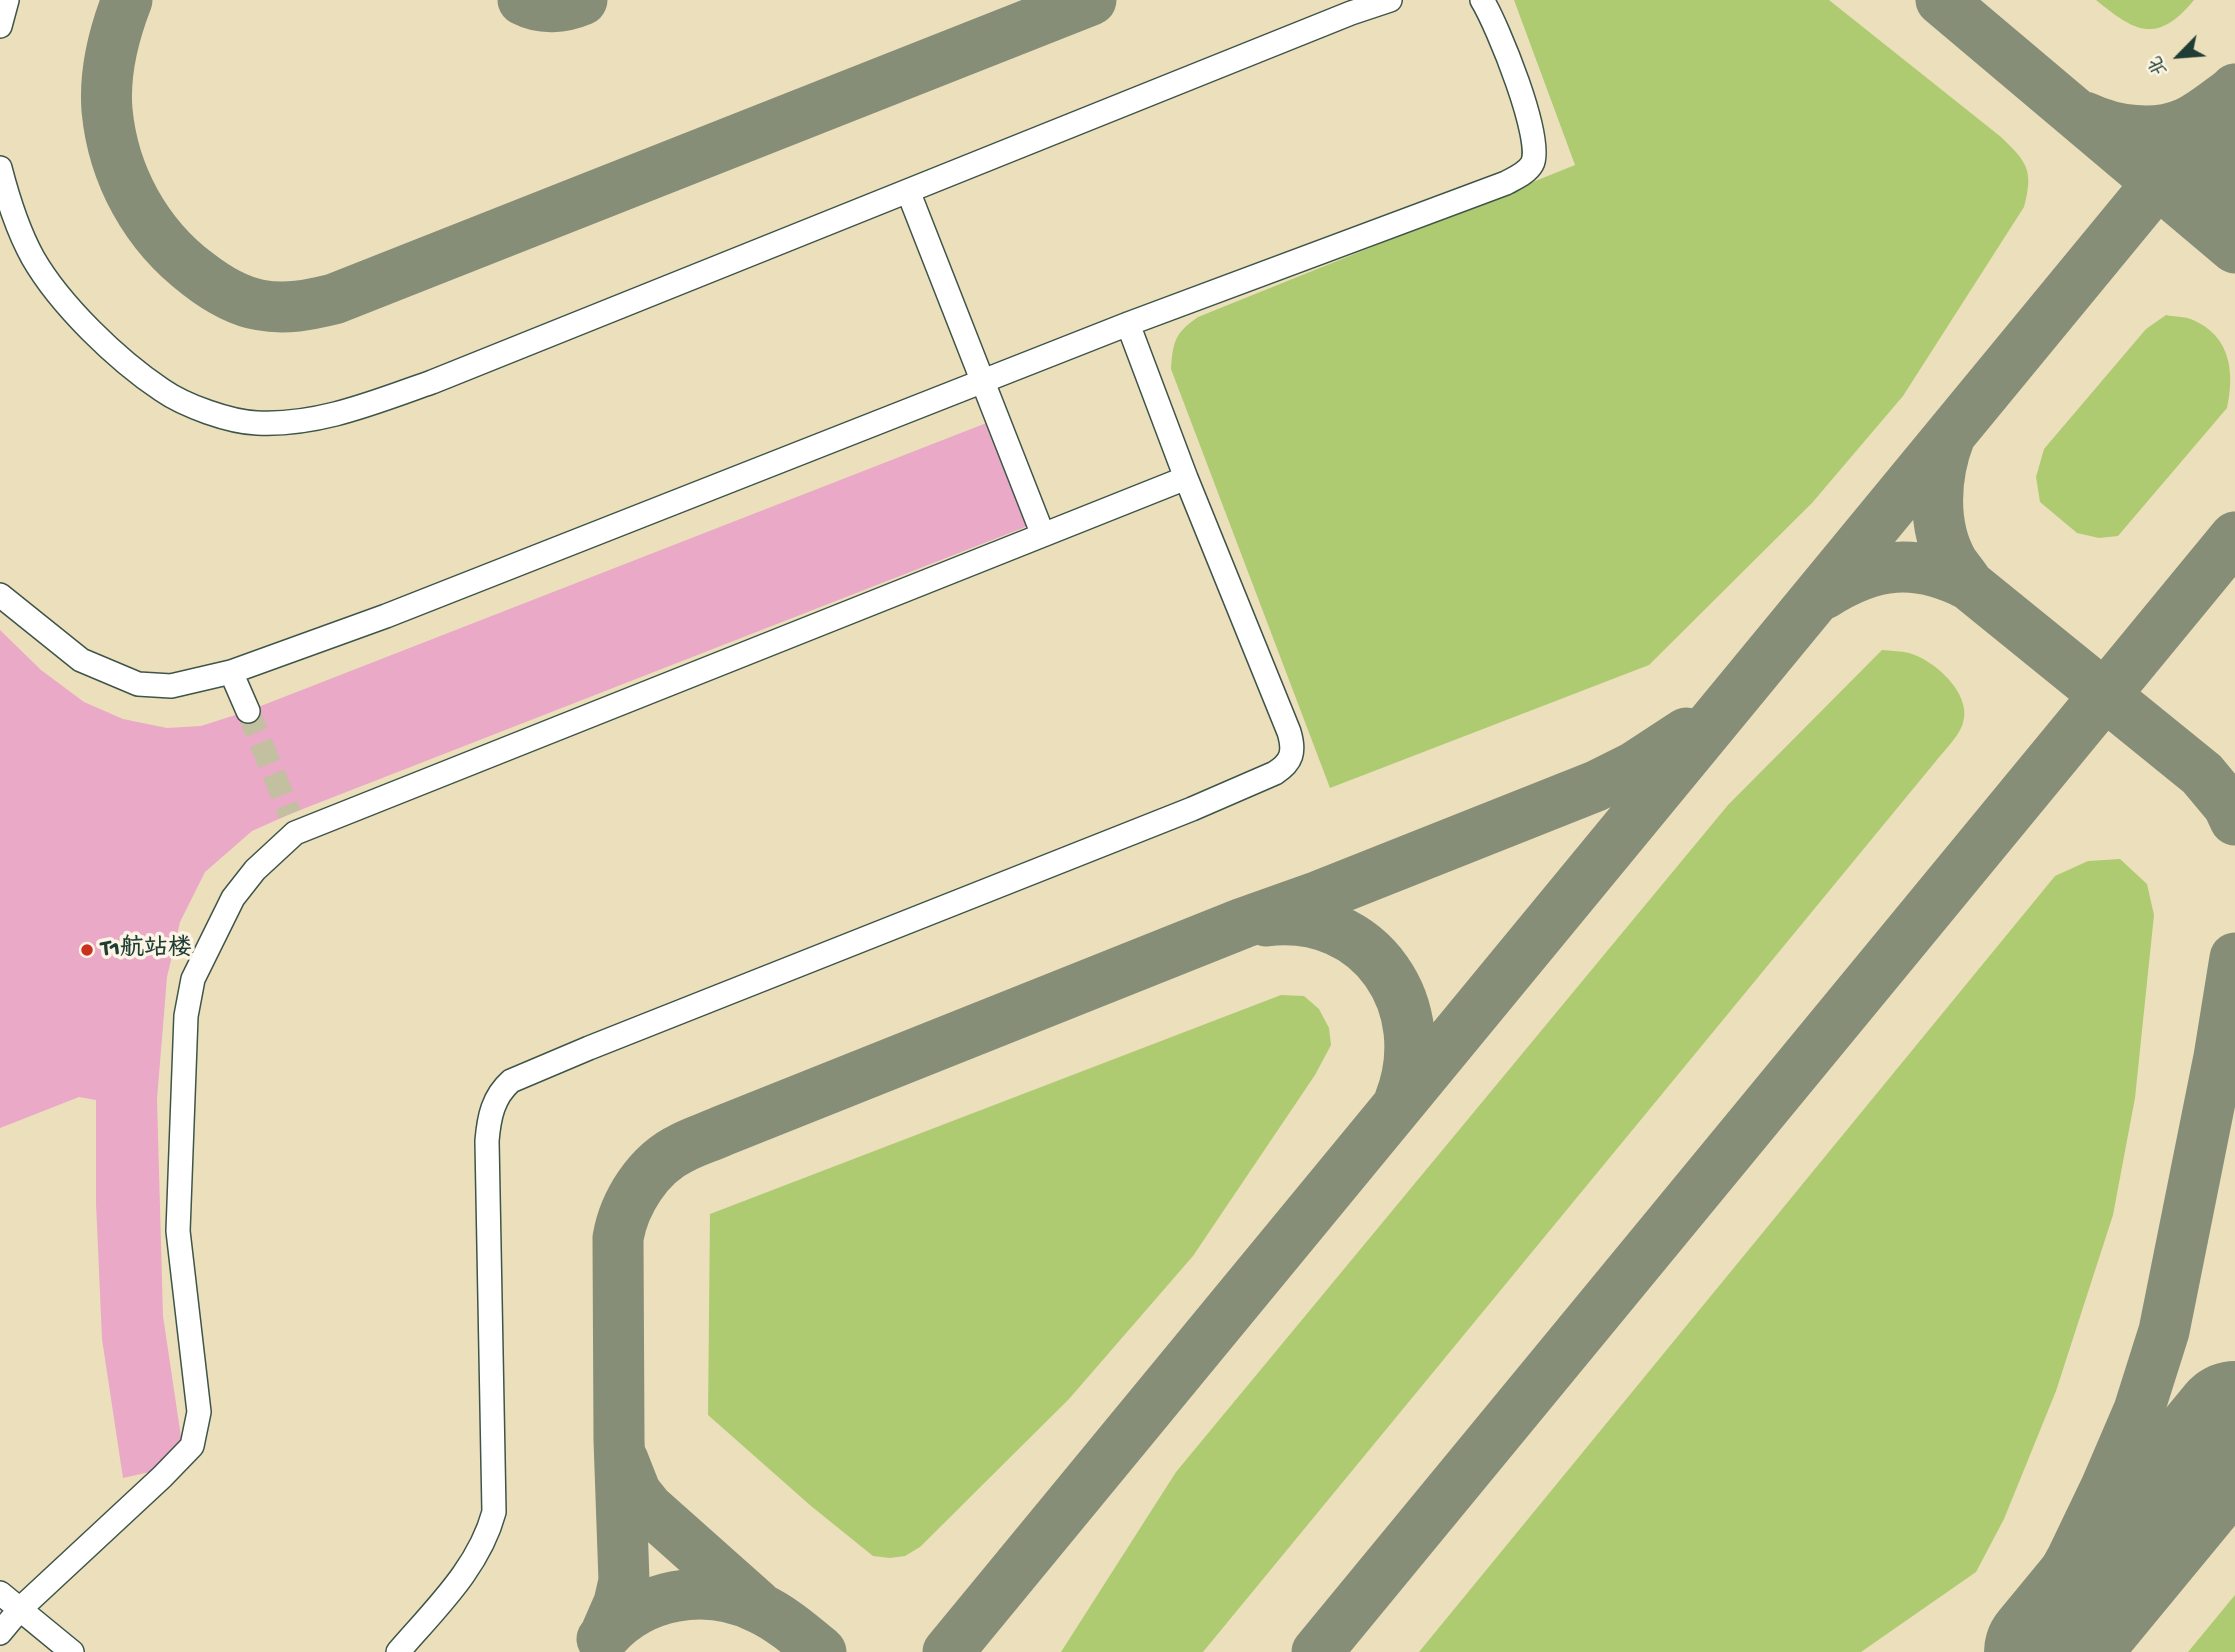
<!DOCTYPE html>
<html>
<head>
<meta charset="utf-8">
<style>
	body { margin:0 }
	#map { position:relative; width:2235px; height:1652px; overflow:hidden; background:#ecdfbc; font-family:"Gochi Hand","LXGW WenKai TC",sans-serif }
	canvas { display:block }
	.north { position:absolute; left:2144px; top:21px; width:70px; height:70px; -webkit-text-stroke:5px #fcf5e5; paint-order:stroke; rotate:245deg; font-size:19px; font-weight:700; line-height:28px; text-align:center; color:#1f3d34 }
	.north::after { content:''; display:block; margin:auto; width:24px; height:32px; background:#1f3d34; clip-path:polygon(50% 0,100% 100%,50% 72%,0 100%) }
</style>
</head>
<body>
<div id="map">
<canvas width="2235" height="1652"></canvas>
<div class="north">北</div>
</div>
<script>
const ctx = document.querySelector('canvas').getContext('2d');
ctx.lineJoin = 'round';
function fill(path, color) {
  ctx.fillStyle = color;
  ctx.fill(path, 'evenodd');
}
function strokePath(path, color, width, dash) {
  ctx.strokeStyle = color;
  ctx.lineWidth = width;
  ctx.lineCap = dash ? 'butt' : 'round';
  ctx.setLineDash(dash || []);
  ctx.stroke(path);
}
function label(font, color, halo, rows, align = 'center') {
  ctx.font = font + ' "Gochi Hand","LXGW WenKai TC",sans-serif';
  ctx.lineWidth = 7;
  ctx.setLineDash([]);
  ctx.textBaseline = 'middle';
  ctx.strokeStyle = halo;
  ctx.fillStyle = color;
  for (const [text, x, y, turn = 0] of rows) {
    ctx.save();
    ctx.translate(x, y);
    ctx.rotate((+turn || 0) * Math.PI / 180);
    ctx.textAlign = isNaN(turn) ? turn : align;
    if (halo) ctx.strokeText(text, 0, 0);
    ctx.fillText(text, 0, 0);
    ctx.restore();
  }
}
fill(new Path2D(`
	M1514 0H1829L2001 137C2027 162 2034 170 2024 207L1903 396 1812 503 1649 665 1330 788 1171 369C1173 341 1175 333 1198 317L1575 165Z
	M2096 0H2194C2157 45 2135 32 2096 0Z
	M2166 315C2174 317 2185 316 2193 320 2230 336 2235 371 2227 408L2118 536 2099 538 2077 533 2040 502 2036 477 2044 449 2146 329Z
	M1882 650C1891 651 1901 651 1909 653 1935 660 1975 696 1962 726 1957 738 1944 751 1936 761L1203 1652H1061L1176 1472 1728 805Z
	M2120 859 2147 884 2154 915 2135 1098 2113 1215 2056 1391 2004 1519 1976 1572 1861 1652H1419L2055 876 2088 861Z
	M1281 995 1304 996 1319 1009 1329 1028 1331 1045 1315 1075 1193 1256 1069 1399 920 1547 905 1556 890 1558 873 1556 811 1506 708 1415 710 1214Z
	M2235 1595V1652H2188Z`), '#afcb72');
strokePath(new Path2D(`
	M127 0C113 36 104 72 107 110 113 175 146 235 198 274 216 288 237 301 260 305 286 310 309 305 334 299L1091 0
	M523 0C542 10 563 8 582 0
	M1941 0 2235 248
	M2085 117C2115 131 2154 137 2186 123 2202 116 2217 103 2231 93 2214 126 2202 164 2215 201 2220 215 2228 228 2235 241
	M1950 436C1935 474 1931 525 1953 563 1958 570 1964 577 1969 585
	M1824 594C1874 562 1916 558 1969 585L2202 774 2228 805 2235 820
	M1266 921C1371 908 1437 1007 1399 1102
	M623 1460 636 1493 648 1508 757 1605
	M2058 1615 2158 1518
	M605 1635 619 1603 624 1581 619 1440 618 1238C624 1203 648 1164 682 1148 695 1141 709 1137 722 1131L1243 923 1319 896 1596 786 1634 767 1686 733
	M602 1639C640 1593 706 1582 759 1608 781 1618 803 1637 821 1652
	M948 1652 2235 89
	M1317 1652 2235 537
	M2020 1652 2072 1558 2106 1487 2139 1410 2164 1331 2219 1057 2235 958`), '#868e78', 51);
strokePath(new Path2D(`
	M2048 1652 2235 1425`), '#868e78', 128);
fill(new Path2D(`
	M989 422 1028 526 290 814 252 831 205 872 180 922 167 977 157 1099 163 1316 185 1464 123 1478 102 1339 96 1203V1100L79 1097 0 1128V630L41 670 84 702 123 719 167 728 201 726 248 711Z`), '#e9a9c7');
strokePath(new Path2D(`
	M248 711 290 814`), '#c3bfa1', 23, [23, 11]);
const minor = new Path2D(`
	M0 26 7 0
	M0 168C8 199 17 229 33 258 60 305 117 360 162 390 185 406 230 422 257 423 318 426 375 402 432 382L1351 13 1390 0
	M908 191 1043 535
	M0 595 81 660 138 684 171 686 231 672 386 616 1128 324 1506 183C1515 178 1527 173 1532 164 1545 141 1497 24 1482 0
	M231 672 248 711
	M0 1593 72 1652
	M0 1633 20 1609 162 1477 192 1446 199 1412 178 1231 186 1016 193 979 233 898 255 870 295 833 1186 478 1128 324
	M398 1652C435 1609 479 1568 494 1512L487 1141C489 1117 493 1097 511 1081L589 1048 1192 809 1275 773C1292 762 1295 752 1289 732L1186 478`);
strokePath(minor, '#3e5548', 26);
strokePath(minor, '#fff', 23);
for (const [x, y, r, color] of [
	[87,950,7,"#c8321e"]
]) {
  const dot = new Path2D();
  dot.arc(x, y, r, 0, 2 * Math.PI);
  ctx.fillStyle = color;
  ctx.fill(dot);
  strokePath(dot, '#fcf5e5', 2.5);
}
label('bold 24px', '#1f3d34', '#fcf5e5', [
	["T1航站楼",101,950]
], 'left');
</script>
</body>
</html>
